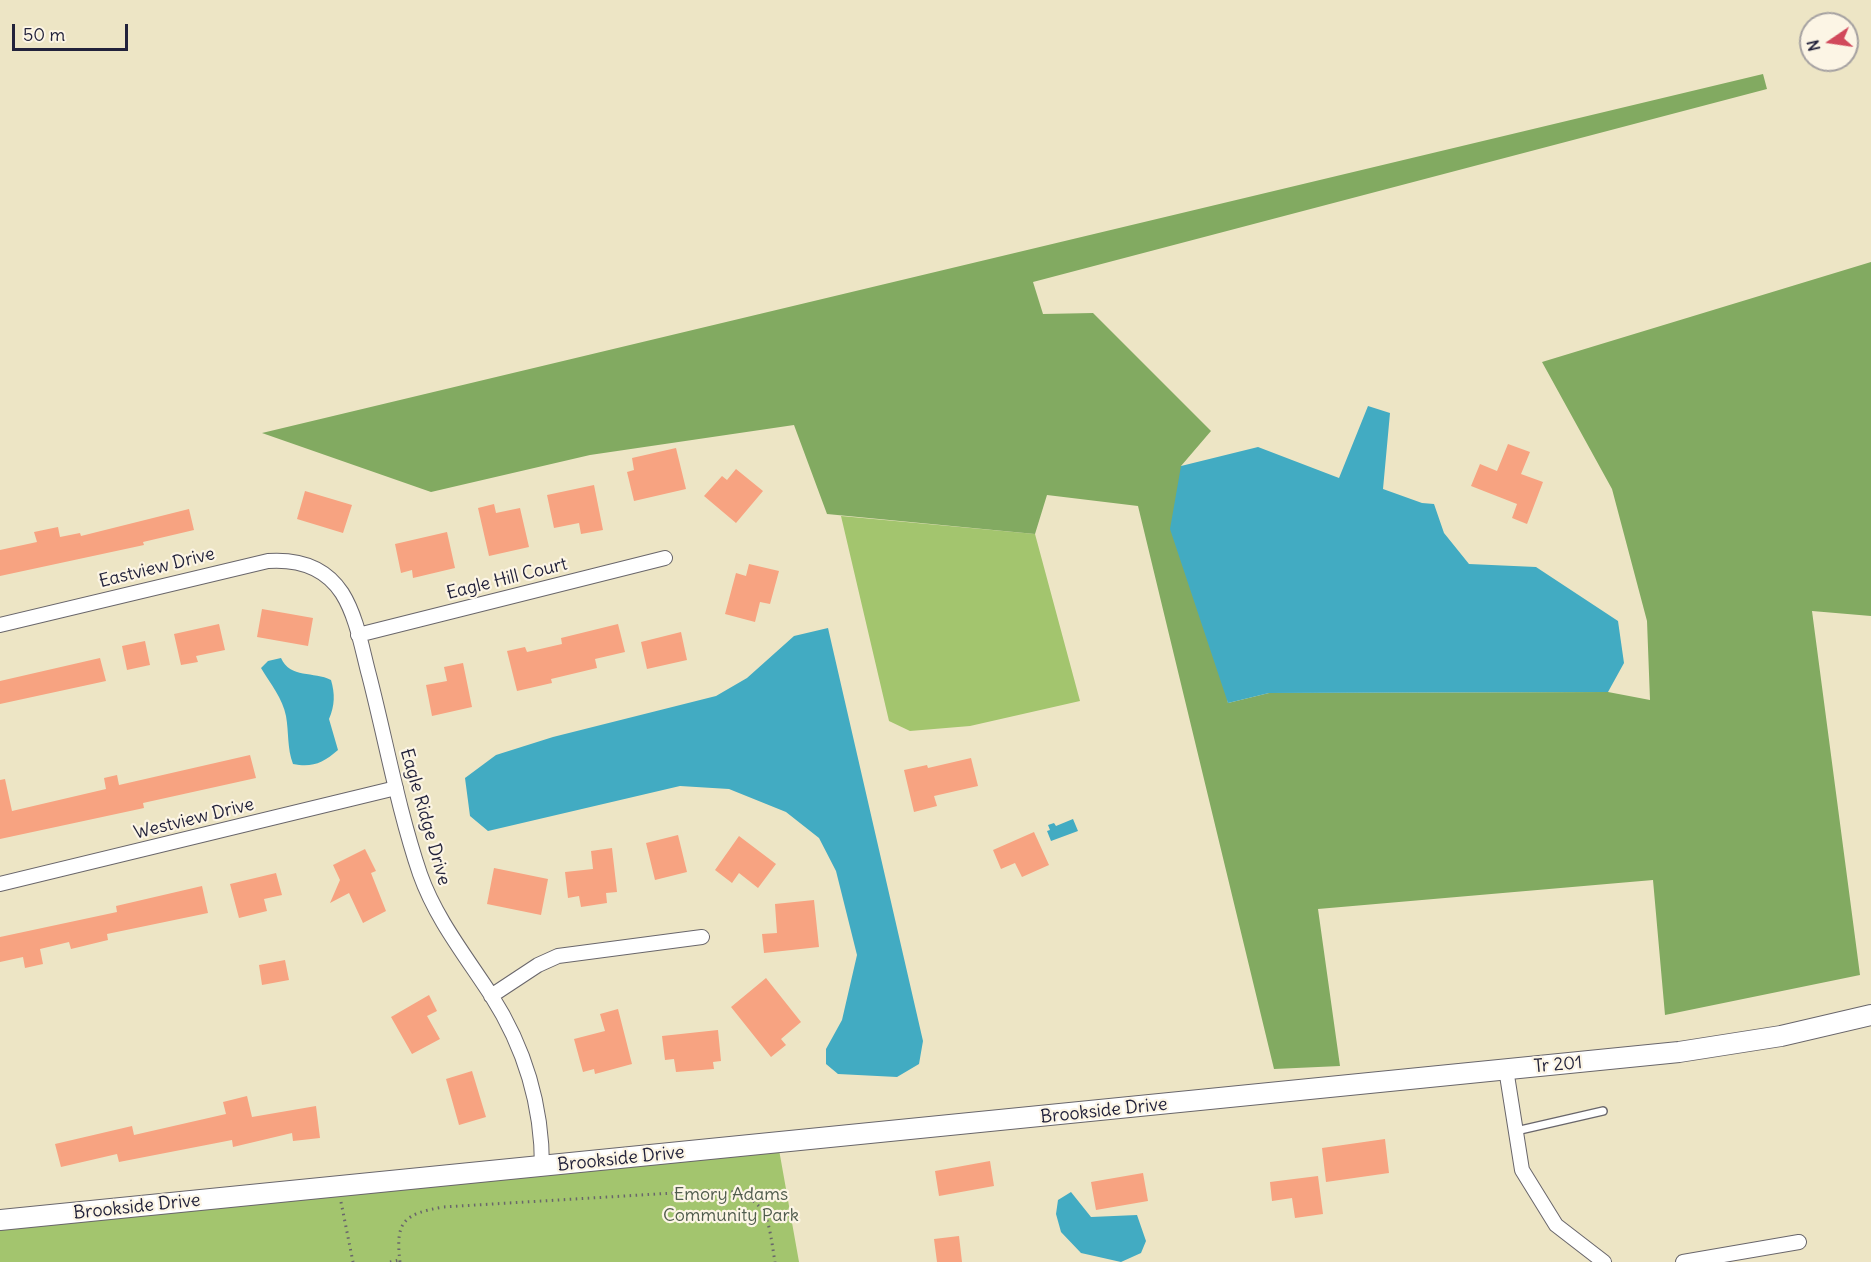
<!DOCTYPE html>
<html>
<head>
<meta charset="utf-8">
<style>
	body { margin:0 }
	#map { position:relative; width:1871px; height:1262px; overflow:hidden; background:#ede5c5; font-family:Delius,sans-serif }
	canvas { display:block }
	.north { position:absolute; left:1799px; top:12px; width:60px; height:60px; box-sizing:border-box; background:#fcf5e5; border:2px solid #a5a1a1; border-radius:50%; rotate:257deg; font-size:16px; font-weight:700; line-height:24px; text-align:center; color:#22223b }
	.north::after { content:''; display:block; margin:auto; width:21px; height:27px; background:#d1495b; clip-path:polygon(50% 0,100% 100%,50% 72%,0 100%) }
	.scale { position:absolute; left:12px; top:24px; width:116px; height:27px; box-sizing:border-box; border:3px solid #22223b; border-top:0; padding-left:8px; font-size:18px; line-height:21px; white-space:nowrap; color:#22223b; -webkit-text-stroke:4px #fcf5e5; paint-order:stroke }
</style>
</head>
<body>
<div id="map">
<canvas width="1871" height="1262"></canvas>
<div class="north">N</div>
<div class="scale">50 m</div>
</div>
<script>
const ctx = document.querySelector('canvas').getContext('2d');
ctx.lineJoin = 'round';
function fill(path, color) {
  ctx.fillStyle = color;
  ctx.fill(path, 'evenodd');
}
function strokePath(path, color, width, dash) {
  ctx.strokeStyle = color;
  ctx.lineWidth = width;
  ctx.lineCap = dash ? 'butt' : 'round';
  ctx.setLineDash(dash || []);
  ctx.stroke(path);
}
function label(font, color, halo, rows, align = 'center') {
  ctx.font = font + ' Delius,sans-serif';
  ctx.lineWidth = 4.5;
  ctx.setLineDash([]);
  ctx.textBaseline = 'middle';
  ctx.strokeStyle = halo;
  ctx.fillStyle = color;
  for (const [text, x, y, turn = 0] of rows) {
    ctx.save();
    ctx.translate(x, y);
    ctx.rotate((+turn || 0) * Math.PI / 180);
    ctx.textAlign = isNaN(turn) ? turn : align;
    if (halo) ctx.strokeText(text, 0, 0);
    ctx.fillText(text, 0, 0);
    ctx.restore();
  }
}
fill(new Path2D(`
	M841 516 1035 534 1080 701 970 726 910 731 889 721Z
	M778 1144 799 1262H0V1220Z`), '#a3c56e');
fill(new Path2D(`
	M1763 74 1767 89 1033 282 1043 314 1093 313 1211 431 1181 466 1228 703 1269 693 1608 692 1650 700 1647 621 1612 489 1542 362 1871 262V616L1812 611 1860 975 1665 1015 1653 880 1318 909 1340 1066 1274 1069 1138 506 1047 495 1035 534 827 514 794 425 590 455 431 492 262 433Z`), '#82aa61');
fill(new Path2D(`
	M1368 406 1390 413 1383 489 1422 503 1434 504 1444 533 1469 564 1536 567 1618 621 1624 663 1608 692 1269 693 1228 703 1170 529 1181 466 1258 447 1339 478Z
	M828 628 923 1041 919 1064 897 1077 838 1074 826 1064V1049L842 1020 857 955 836 871 819 838 786 812 729 789 680 786 488 831 470 816 465 778 496 755 553 737 716 696 747 678 794 636Z
	M281 658C290 679 314 671 331 680 335 694 335 705 329 719L338 750C323 763 312 768 293 764 287 748 289 733 286 716 283 699 270 683 261 668L268 661Z
	M1073 819 1078 831 1051 841 1047 831 1050 830 1048 825 1054 823 1056 826Z
	M1071 1192 1091 1217 1137 1215 1146 1241 1141 1253 1121 1262 1081 1253 1061 1232 1056 1214 1058 1200Z`), '#42abc2');
fill(new Path2D(`
	M1508 444 1530 452 1521 474 1543 482 1527 524 1512 518 1517 504 1471 486 1480 464 1497 471Z
	M676 448 686 489 634 501 627 472 634 470 632 458Z
	M736 469 763 491 736 523 704 496 722 476 727 480Z
	M594 485 603 530 581 534 579 523 554 528 547 495Z
	M305 491 352 505 343 533 297 519Z
	M494 504 496 513 520 508 529 547 489 556 478 508Z
	M189 509 194 530 143 542 144 545 0 576V550L37 542 34 532 58 527 60 537 80 533 81 536Z
	M447 532 455 568 413 578 412 570 401 573 395 544Z
	M749 564 779 571 770 604 760 602 755 622 725 614 736 573 746 576Z
	M262 609 313 618 308 646 257 637Z
	M219 624 225 650 196 656 198 662 181 665 174 634Z
	M618 624 625 652 595 659 597 668 551 679 552 683 517 691 507 651 525 647 527 652 562 644 561 638Z
	M681 632 687 660 647 669 641 642Z
	M145 641 150 665 127 670 122 646Z
	M100 658 106 681 0 704V681Z
	M463 663 472 707 432 716 426 685 447 681 444 667Z
	M250 755 256 778 143 803 144 808 0 839V780L5 779 12 811 106 789 104 778 117 775 119 785Z
	M971 758 978 786 934 796 937 806 914 812 904 770 927 765 928 768Z
	M1034 832 1049 865 1022 877 1015 863 1001 869 993 850Z
	M678 835 687 872 655 880 646 843Z
	M739 836 776 864 758 888 739 873 732 883 715 870Z
	M612 848 617 892 606 893 607 903 581 907 579 896 568 898 565 872 593 869 591 851Z
	M365 849 376 871 371 873 386 911 363 923 349 893 330 903 340 880 333 865Z
	M494 868 548 879 541 915 487 904Z
	M276 873 282 895 264 899 267 911 239 918 230 884Z
	M202 886 208 913 107 934 108 940 71 949 69 942 40 949 43 964 25 968 23 957 0 962V937L117 912 116 906Z
	M814 900 819 947 764 953 762 934 777 933 775 904Z
	M285 960 289 980 262 985 259 965Z
	M766 978 801 1022 781 1039 786 1045 771 1057 731 1007Z
	M429 995 437 1011 427 1016 440 1039 412 1054 391 1017Z
	M618 1009 632 1064 595 1074 594 1069 583 1072 574 1039 605 1031 600 1014Z
	M718 1030 721 1061 713 1062 714 1069 676 1072 674 1059 665 1060 662 1036Z
	M472 1071 486 1117 459 1125 446 1079Z
	M247 1096 252 1117 316 1106 320 1138 293 1141 292 1133 233 1147 232 1140 119 1162 117 1154 61 1167 55 1144 132 1126 134 1135 226 1114 223 1102Z
	M1385 1139 1389 1173 1326 1182 1322 1148Z
	M990 1161 994 1186 939 1196 935 1171Z
	M1143 1173 1148 1201 1096 1210 1091 1182Z
	M1318 1176 1323 1214 1295 1218 1292 1198 1272 1201 1270 1182Z
	M959 1236 962 1262H937L934 1239Z`), '#f7a381');
const lane = new Path2D(`
	M1516 1131 1603 1111`);
const street = new Path2D(`
	M0 625 268 561C298 559 325 567 342 593 357 617 362 649 369 675 386 741 398 809 420 874 436 919 465 955 491 995 525 1048 542 1104 542 1167
	M358 635 665 558
	M0 884 396 788
	M491 996 538 965 558 956 702 937
	M1506 1069 1522 1170 1556 1225 1604 1262
	M1683 1262 1799 1242`);
const secondary = new Path2D(`
	M0 1220 1679 1052 1781 1036 1871 1015`);
strokePath(lane, '#69666b', 10);
strokePath(street, '#69666b', 16);
strokePath(secondary, '#69666b', 22);
strokePath(new Path2D(`
	M341 1202 353 1262
	M390 1262 399 1260
	M400 1262C395 1221 404 1214 443 1207L723 1190C770 1198 768 1221 775 1262`), '#69666b', 3, [1.5, 4.5]);
strokePath(lane, '#fff', 7);
strokePath(street, '#fff', 14);
strokePath(secondary, '#fff', 20);
label('18px', '#22223b', '#fcf5e5', [
	["Eastview Drive",157,568,-14],
	["Eagle Hill Court",507,579,-14],
	["Eagle Ridge Drive",425,817,74],
	["Westview Drive",194,819,-14],
	["Tr 201",1558,1065,-5],
	["Brookside Drive",1104,1111,-6],
	["Brookside Drive",621,1159,-6],
	["Brookside Drive",137,1207,-6]
]);
label('18px', '#4f5b4d', '#fcf5e5', [
	["Emory Adams",731,1195],
	["Community Park",731,1216]
]);
</script>
</body>
</html>
